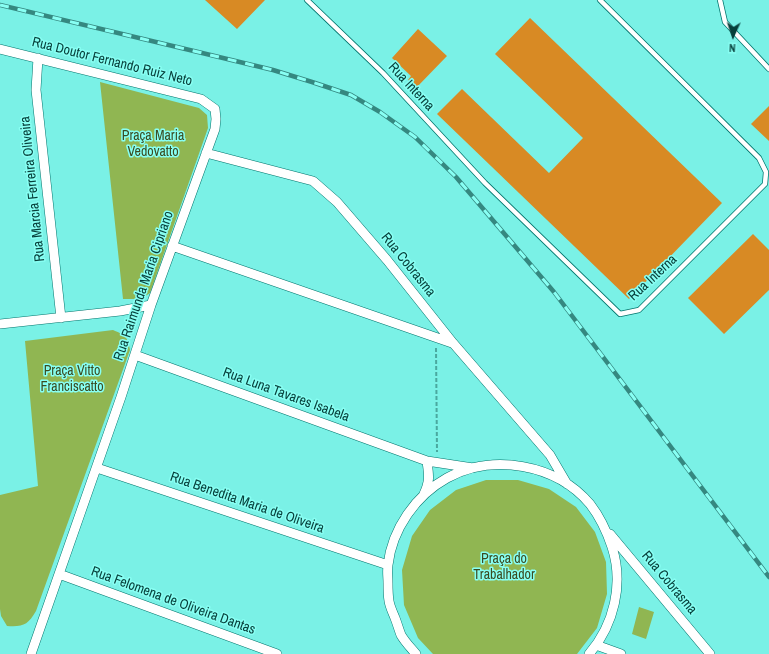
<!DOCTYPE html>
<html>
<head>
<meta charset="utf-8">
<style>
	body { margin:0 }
	#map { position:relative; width:769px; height:654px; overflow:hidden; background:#7af1e6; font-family:"Archivo Narrow",sans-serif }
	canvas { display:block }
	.north { position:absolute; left:713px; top:16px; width:40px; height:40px; -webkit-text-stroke:3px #88fff3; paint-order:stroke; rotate:183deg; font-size:11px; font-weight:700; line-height:16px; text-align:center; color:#063f3a }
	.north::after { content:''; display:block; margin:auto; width:14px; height:18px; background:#063f3a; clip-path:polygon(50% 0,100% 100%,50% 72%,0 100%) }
</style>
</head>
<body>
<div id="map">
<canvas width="769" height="654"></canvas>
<div class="north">N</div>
</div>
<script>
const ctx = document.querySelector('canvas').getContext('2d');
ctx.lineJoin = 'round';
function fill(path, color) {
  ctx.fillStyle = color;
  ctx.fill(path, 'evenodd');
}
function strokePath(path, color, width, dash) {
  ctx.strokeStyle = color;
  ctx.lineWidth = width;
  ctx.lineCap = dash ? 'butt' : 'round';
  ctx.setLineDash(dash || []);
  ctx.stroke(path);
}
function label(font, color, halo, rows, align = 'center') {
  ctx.font = font + ' "Archivo Narrow",sans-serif';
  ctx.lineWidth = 3;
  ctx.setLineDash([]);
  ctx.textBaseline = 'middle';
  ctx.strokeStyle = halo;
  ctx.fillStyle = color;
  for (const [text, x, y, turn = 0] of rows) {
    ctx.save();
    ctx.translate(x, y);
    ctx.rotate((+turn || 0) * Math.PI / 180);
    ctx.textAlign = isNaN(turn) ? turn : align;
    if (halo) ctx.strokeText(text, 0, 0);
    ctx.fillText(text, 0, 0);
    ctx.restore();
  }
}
fill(new Path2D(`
	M100 82 199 108 207 115 208 128 150 293 141 299H123Z
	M113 330C125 335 128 337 130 350L36 611C28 625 23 627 7 626L1 616 0 609V495L38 486 25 341Z
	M486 480H518L549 489 576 507 595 532 606 562 607 594 597 628 577 654H433L418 638 404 605 402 570 412 536 430 510 456 490Z
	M639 607 654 612 646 639 632 634Z`), '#90b652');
fill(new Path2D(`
	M205 0H265L237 29Z
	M530 18 722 203 629 299 437 114 462 89 549 173 583 138 495 54Z
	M418 29 447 56 416 88 408 80 411 76 392 58Z
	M769 106V141L751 124Z
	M753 234 769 250V290L724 334 688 298Z`), '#d88a24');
const service = new Path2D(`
	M307 0 383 73 485 183 620 314 639 310 765 184 766 172 759 158 600 0
	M720 0 725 22 769 69`);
const minor = new Path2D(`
	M0 49 201 99 215 109 216 119 215 129 151 305 121 397 31 654
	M38 58 36 90 61 318
	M206 153 313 181 337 202 387 260 453 343 550 455 567 484
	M172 246 452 343
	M0 324 120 311 151 305
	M135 355 427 461 473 468
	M97 468 388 565
	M424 494C430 481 429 476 427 461
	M610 534 710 654
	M59 574 277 654
	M596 645 621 654
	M416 654C411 648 405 642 401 635 399 630 397 623 395 618 393 613 390 607 389 601 388 595 388 589 388 583 388 577 387 571 388 565 392 529 416 495 447 478 493 453 556 464 590 504 600 517 607 532 612 547 624 584 614 625 589 654`);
strokePath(service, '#02756d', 6);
strokePath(minor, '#02756d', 10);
strokePath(new Path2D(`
	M436 348 437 452`), '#4aa89f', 2, [4, 2]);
strokePath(service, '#fff', 4.5);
strokePath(minor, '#fff', 9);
const rail = new Path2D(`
	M0 5 198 52 273 70 312 82 351 95 380 112 415 137 456 177 554 292 769 577`);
strokePath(rail, '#358880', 4.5);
strokePath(rail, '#88fff3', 3, [9]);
label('14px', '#063f3a', '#88fff3', [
	["Rua Doutor Fernando Ruiz Neto",112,62,14],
	["Rua Interna",411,87,47],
	["Rua Marcia Ferreira Oliveira",33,189,-96],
	["Rua Cobrasma",408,265,51],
	["Rua Interna",653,278,-43],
	["Rua Raimunda Maria Cipriano",144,286,-71],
	["Rua Luna Tavares Isabela",286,395,20],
	["Rua Benedita Maria de Oliveira",247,503,19],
	["Rua Cobrasma",669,583,50],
	["Rua Felomena de Oliveira Dantas",173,601,20]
]);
label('14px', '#3a4b20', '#88fff3', [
	["Praça Maria",153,136],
	["Vedovatto",153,152],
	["Praça Vitto",72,371],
	["Franciscatto",72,387],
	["Praça do",504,559],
	["Trabalhador",504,575]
]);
</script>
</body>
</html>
